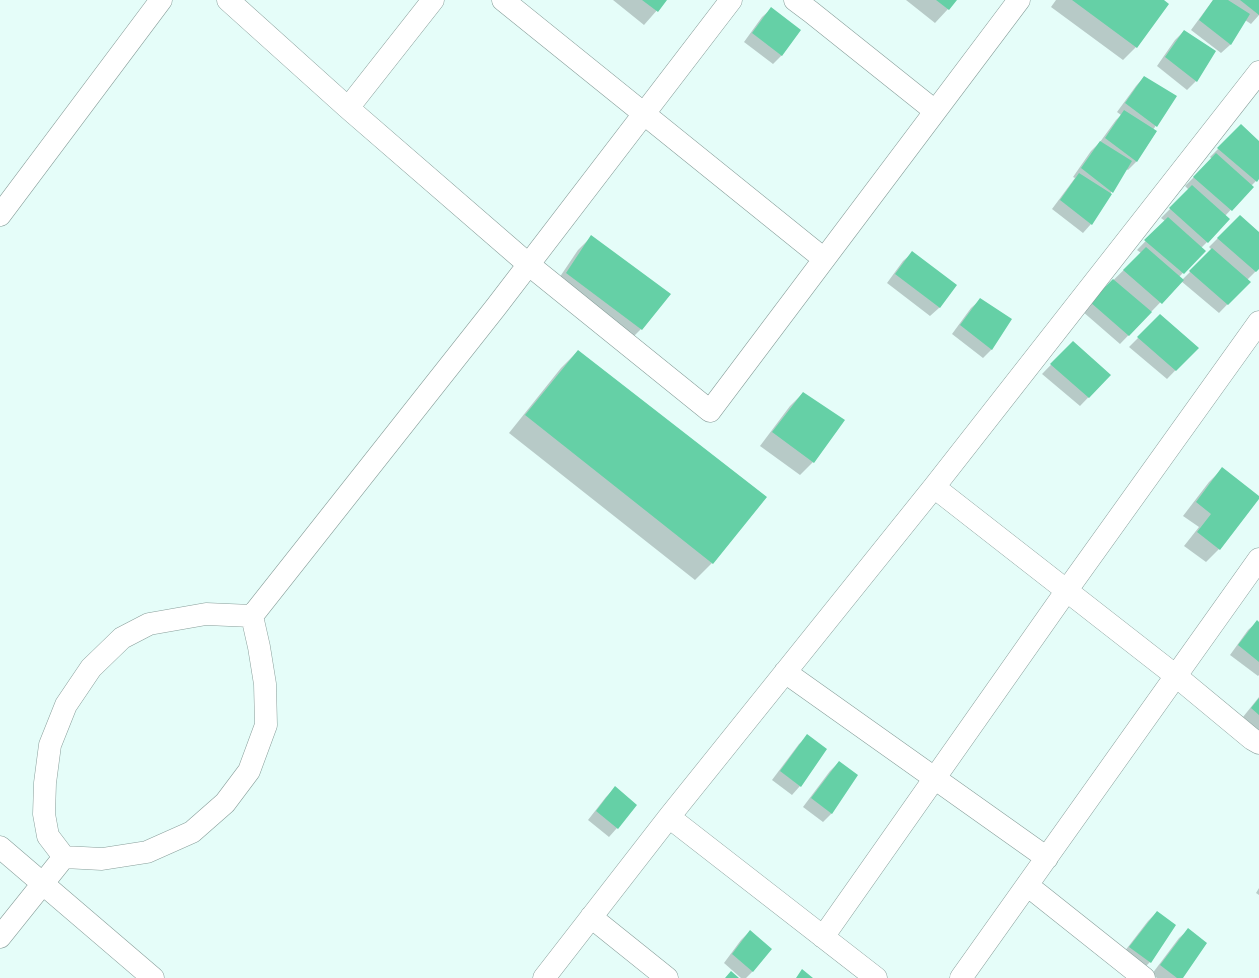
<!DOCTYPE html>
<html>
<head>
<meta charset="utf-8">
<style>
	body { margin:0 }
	canvas { display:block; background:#e5fdf9 }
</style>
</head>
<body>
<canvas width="1259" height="978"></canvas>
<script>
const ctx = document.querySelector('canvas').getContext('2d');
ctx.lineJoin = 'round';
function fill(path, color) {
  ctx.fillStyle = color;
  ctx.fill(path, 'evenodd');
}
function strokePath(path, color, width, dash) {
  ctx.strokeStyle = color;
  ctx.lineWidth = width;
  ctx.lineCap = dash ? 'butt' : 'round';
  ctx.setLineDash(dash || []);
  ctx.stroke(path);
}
fill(new Path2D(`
	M613 0H666L644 25Z
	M906 0H955L948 9 935 23Z
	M1056 0H1162L1168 4 1136 47 1123 60 1051 7Z
	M1213 0H1259V15L1251 24 1245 20 1230 45 1221 53 1191 30Z
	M771 9 782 55 773 64 744 42 762 17Z
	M1184 31 1215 51 1196 81 1187 90 1157 66 1175 40Z
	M1144 77 1175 96 1153 130 1156 132 1136 162 1128 170 1126 169 1091 224 1083 233 1052 209 1075 178 1073 177 1091 151 1100 142 1116 120 1121 115 1117 112 1136 86Z
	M1241 126 1259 142V178L1251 186 1252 187 1225 216 1207 242 1201 248 1204 251 1179 277 1182 280 1212 250 1209 247 1240 216 1259 233V268L1247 280 1249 282 1219 313 1181 281 1120 344 1082 311 1141 253 1137 250 1165 221 1161 218 1189 190 1185 186 1212 159 1210 157Z
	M591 237 670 294 641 329 628 342 553 287 578 250Z
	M912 253 955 285 939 308 930 316 887 283 903 261Z
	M980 300 992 349 983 358 952 334 971 308Z
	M1160 316 1197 348 1167 379 1129 347Z
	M1073 342 1110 375 1080 406 1042 374Z
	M578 351 712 563 695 580 509 433 561 368Z
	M803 393 813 462 800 475 760 446 790 406Z
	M1222 469 1259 497 1219 549 1206 562 1184 546 1199 527 1183 516 1209 482Z
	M1257 622 1259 623V675L1258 676 1230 655 1248 630Z
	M1259 697V730L1243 717Z
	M808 736 800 786 792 795 772 780 799 744Z
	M839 762 832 813 823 822 803 807 830 771Z
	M615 788 617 828 609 837 588 820 606 797Z
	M1259 888V895L1256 893Z
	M1157 912 1175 925 1150 962 1141 971 1121 956 1148 921Z
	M1188 930 1182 978H1157L1152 974 1179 938Z
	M750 931 753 971 746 978H741L724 963 741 940Z`), '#0003');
fill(new Path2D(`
	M642 0H667L658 12Z
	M936 0H957L949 10Z
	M1072 0H1164L1169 4 1137 48Z
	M1213 0H1228L1250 14 1231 45 1199 20Z
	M1240 0H1259V15Z
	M771 7 801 30 782 56 752 33Z
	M1184 30 1216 51 1197 82 1165 57Z
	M1144 76 1177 96 1157 127 1125 103Z
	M1124 110 1157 131 1137 162 1105 138Z
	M1241 124 1259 141V179L1257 182 1217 148Z
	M1100 141 1132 161 1113 193 1081 168Z
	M1216 153 1254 187 1232 211 1193 177Z
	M1079 173 1112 194 1092 225 1060 200Z
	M1192 185 1230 219 1208 243 1169 208Z
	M1240 215 1259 232V269L1256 272 1217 238Z
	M1168 217 1206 251 1184 274 1144 240Z
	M591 235 671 294 642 330 566 273Z
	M1146 247 1184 280 1162 304 1123 270Z
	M1212 248 1251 282 1228 305 1189 271Z
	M912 251 957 285 940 308 895 274Z
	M1113 279 1152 312 1129 336 1090 302Z
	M980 298 1012 319 992 350 960 325Z
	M1160 314 1199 348 1176 371 1137 337Z
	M1073 341 1111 375 1089 398 1050 364Z
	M578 350 767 497 713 564 525 415Z
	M803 392 845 420 814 463 772 432Z
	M1222 467 1259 496V499L1220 550 1197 532 1211 514 1196 502Z
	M1257 620 1259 622V662L1238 645Z
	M1259 698V715L1251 708Z
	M807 734 827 749 801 787 780 771Z
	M839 761 858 775 832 814 811 798Z
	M615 786 637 805 618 829 596 811Z
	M1157 911 1176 925 1151 963 1129 947Z
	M1188 928 1207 943 1183 978H1177L1160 965Z
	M750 930 772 949 753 972 732 954Z
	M802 969 813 978H796Z
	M731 971 739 978H725Z`), '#65d0a6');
const minor = new Path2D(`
	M228 0 348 108 528 264 710 411 1019 0
	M503 0 824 259
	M795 0 811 12 935 111
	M348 108 433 0
	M0 215 161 0
	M934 487 1176 676 1252 739 1259 743
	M785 672 1047 858
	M669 817 876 978
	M0 847 153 978
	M64 857 48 836 44 814 45 783 50 745 66 705 91 668 122 638 149 624 206 614 252 616
	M1027 885 1144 978
	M591 917 667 978
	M0 937 64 857 102 859 147 852 192 832 225 803 249 771 266 725 265 684 259 647 252 616 496 307 731 0
	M823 937 1067 590 1259 322
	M544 978 669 817 934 487 1259 72
	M961 978 1259 559`);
strokePath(minor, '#889e9a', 23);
strokePath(minor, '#fff', 22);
</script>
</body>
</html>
